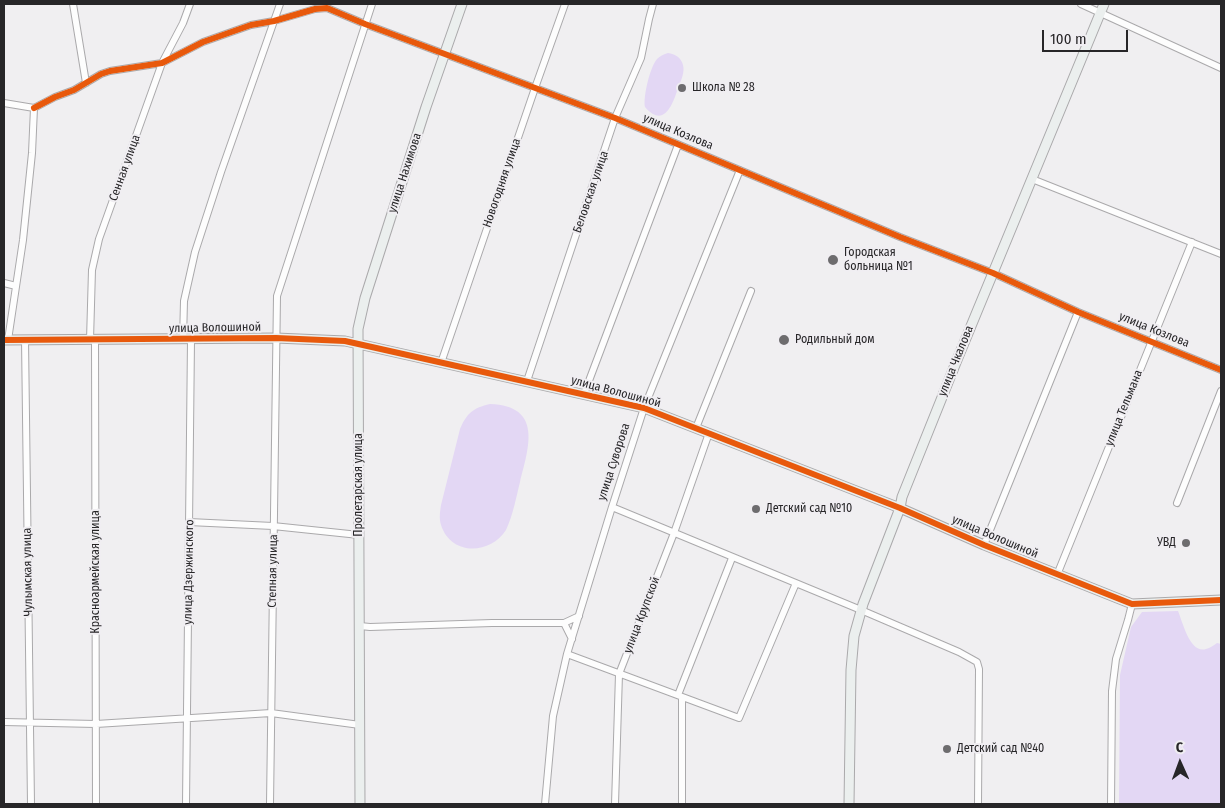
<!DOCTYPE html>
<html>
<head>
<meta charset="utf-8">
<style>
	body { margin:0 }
	#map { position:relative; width:1225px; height:808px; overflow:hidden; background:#f0eff1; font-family:"Fira Sans Condensed",sans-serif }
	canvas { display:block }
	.frame { position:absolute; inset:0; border:5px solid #272628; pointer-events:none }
	.north { position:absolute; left:1155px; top:738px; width:50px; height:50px; -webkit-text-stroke:4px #f0eef2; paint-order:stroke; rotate:358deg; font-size:14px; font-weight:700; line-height:20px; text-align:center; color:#272628 }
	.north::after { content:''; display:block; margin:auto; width:18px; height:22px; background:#272628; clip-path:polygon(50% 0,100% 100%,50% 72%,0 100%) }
	.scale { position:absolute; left:1042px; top:30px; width:86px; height:22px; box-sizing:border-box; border:2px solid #272628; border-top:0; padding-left:6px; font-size:15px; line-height:18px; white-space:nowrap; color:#272628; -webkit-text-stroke:4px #f0eef2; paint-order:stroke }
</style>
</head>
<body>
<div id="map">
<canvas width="1225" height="808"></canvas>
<div class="frame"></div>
<div class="north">С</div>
<div class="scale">100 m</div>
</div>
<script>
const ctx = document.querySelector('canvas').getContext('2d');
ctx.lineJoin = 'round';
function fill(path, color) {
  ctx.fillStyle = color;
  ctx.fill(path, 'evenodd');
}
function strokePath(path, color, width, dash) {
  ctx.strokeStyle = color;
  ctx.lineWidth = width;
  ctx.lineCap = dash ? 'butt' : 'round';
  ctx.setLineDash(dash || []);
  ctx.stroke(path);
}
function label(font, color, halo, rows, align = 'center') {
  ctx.font = font + ' "Fira Sans Condensed",sans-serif';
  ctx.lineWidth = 4;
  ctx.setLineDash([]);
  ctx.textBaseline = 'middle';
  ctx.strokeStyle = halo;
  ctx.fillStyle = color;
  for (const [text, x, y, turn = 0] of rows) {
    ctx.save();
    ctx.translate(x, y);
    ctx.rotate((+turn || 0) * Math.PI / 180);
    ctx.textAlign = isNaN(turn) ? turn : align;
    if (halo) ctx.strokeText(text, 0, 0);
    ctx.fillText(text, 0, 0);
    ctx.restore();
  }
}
fill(new Path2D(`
	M668 53C675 54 681 57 683 65 685 72 681 81 678 88 673 104 664 129 645 107 643 97 650 67 657 59 660 56 664 54 668 53Z
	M490 404C543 406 529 447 520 482 516 498 513 515 506 530 490 555 451 556 441 525 439 518 440 512 441 505L460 429C467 413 473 408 490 404Z
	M1178 611C1183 623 1190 654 1206 649 1210 648 1214 645 1217 643L1221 644V804H1119L1120 675 1131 627 1142 612Z`), '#e3d7f4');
const street = new Path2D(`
	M73 4 86 83
	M1081 4 1221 68
	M4 103 34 108
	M34 108 55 97 74 90 101 74 110 71 162 63 203 42 251 25 274 21 315 9 327 8 365 24 615 118 900 237 993 273 1078 312 1221 370
	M1032 179 1221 254
	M4 283 16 286
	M25 339 31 804
	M8 340 23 240 32 153 34 108
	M90 340 92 270 99 239 162 63 183 23 190 4
	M95 340 96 804
	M183 340 184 301 195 252 221 172 280 4
	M441 363 535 88 565 4
	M527 381 615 118 641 58 649 19 653 4
	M584 394 678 145
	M696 428 751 291
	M1177 503 1221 391
	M612 507 861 610 959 652 977 662 979 669 978 804
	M189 522 273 526 359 535
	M984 545 1078 312
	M1057 575 1192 242
	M564 623 572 639
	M360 626 370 627 492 623H564L579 616
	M567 654 739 718 796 583
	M678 695 732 558
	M4 722 96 724 271 713 360 725
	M186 804 191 340
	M270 804 277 296 372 4
	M545 804 553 716 567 654 612 507 644 408 740 170
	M615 804 619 674 674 533 709 433
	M682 804V697
	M1111 804 1112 691 1116 659 1128 620 1132 604`);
const secondary = new Path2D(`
	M4 340 276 338 345 341 644 408 900 508 984 545 1132 604 1221 600
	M360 804 358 329 365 298 426 107 462 4
	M849 804 851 670 854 636 863 604 900 508 902 497 957 360 1104 4`);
strokePath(street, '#aaa9ab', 8);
strokePath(secondary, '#aaa9ab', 11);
strokePath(street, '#fdfdfd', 6);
strokePath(secondary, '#ebefee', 9);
strokePath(new Path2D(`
	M34 108 55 97 74 90 101 74 110 71 162 63 203 42 251 25 274 21 315 9 327 8 365 24 615 118 900 237 993 273 1078 312 1221 370
	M4 340 276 338 345 341 644 408 900 508 984 545 1132 604 1221 600`), '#e8590c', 6);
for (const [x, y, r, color] of [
	[682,88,5,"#6d6c6e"],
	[833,260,6,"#6d6c6e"],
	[784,340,6,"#6d6c6e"],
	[756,509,5,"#6d6c6e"],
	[1186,543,5,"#6d6c6e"],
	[947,749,5,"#6d6c6e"]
]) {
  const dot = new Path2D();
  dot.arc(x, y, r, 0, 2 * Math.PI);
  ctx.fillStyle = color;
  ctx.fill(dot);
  strokePath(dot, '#f0eef2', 2);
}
label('12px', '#272628', '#f0eef2', [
	["Школа № 28",692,88],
	["Городская",844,253],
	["больница №1",844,267],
	["Родильный дом",795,340],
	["Детский сад №10",766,509],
	["УВД",1176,543,"right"],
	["Детский сад №40",957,749]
], 'left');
label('12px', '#272628', '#f0eef2', [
	["улица Козлова",678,132,23],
	["Сенная улица",125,168,-70],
	["улица Нахимова",405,173,-72],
	["Новогодняя улица",502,183,-71],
	["Беловская улица",591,192,-71],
	["улица Волошиной",215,328,-1],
	["улица Козлова",1154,330,22],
	["улица Чкалова",956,361,-68],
	["улица Волошиной",616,392,15],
	["улица Тельмана",1124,408,-68],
	["улица Суворова",614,462,-72],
	["Пролетарская улица",359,485,-90],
	["улица Волошиной",995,537,23],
	["Степная улица",273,571,-89],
	["Чулымская улица",28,572,-91],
	["Красноармейская улица",96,572,-90],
	["улица Дзержинского",189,572,-89],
	["улица Крупской",642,615,-69]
]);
</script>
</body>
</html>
